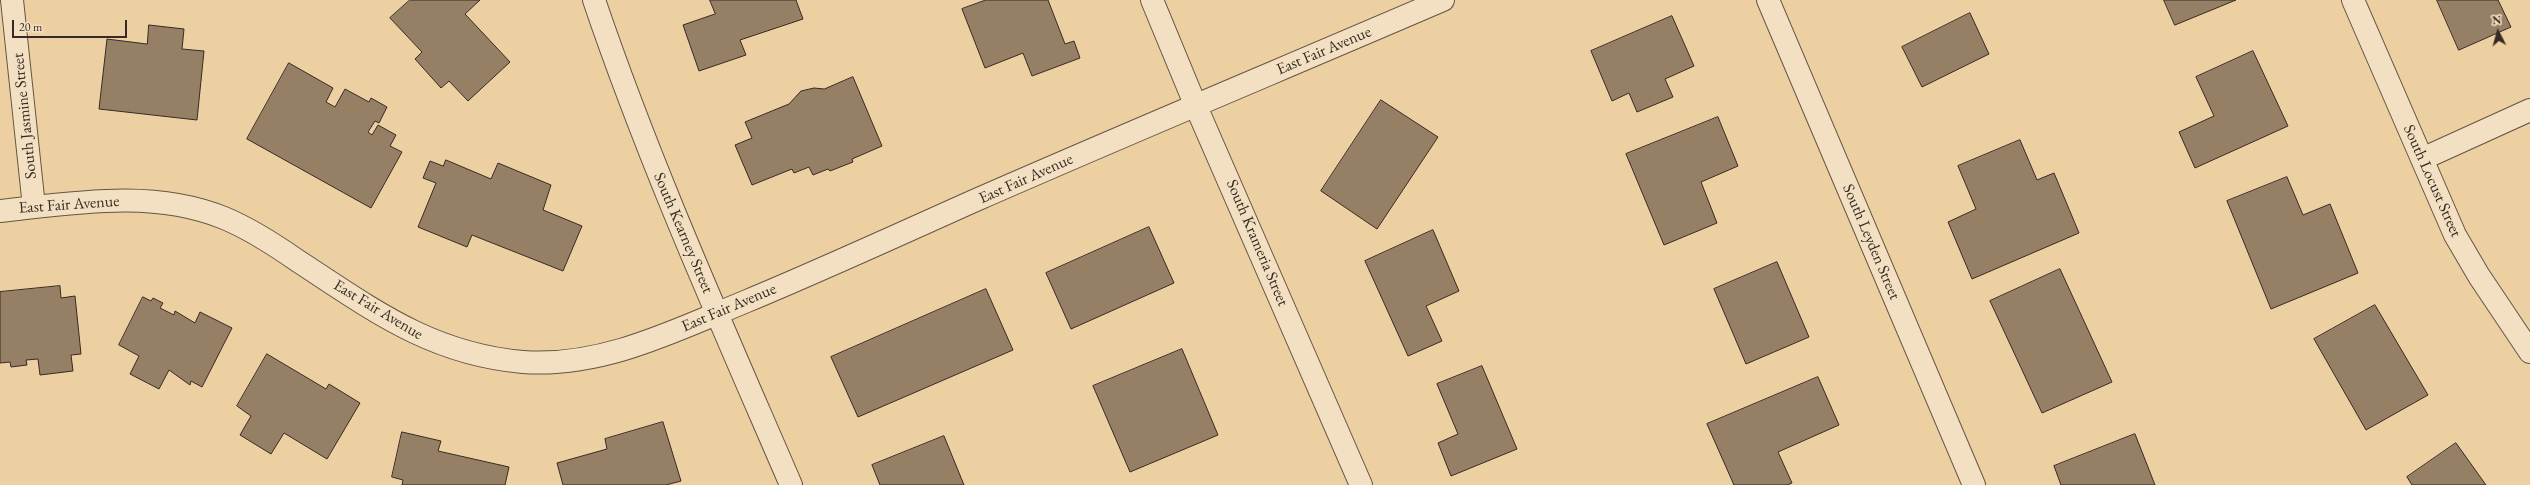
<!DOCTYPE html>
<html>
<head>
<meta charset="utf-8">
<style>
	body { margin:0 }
	#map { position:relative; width:2530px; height:485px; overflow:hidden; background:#edd0a1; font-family:"EB Garamond",serif }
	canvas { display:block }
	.north { position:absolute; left:2478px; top:12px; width:40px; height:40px; -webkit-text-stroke:3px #f3e0c2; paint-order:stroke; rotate:354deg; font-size:11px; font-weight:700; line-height:16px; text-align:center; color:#372a25 }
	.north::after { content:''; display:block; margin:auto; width:14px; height:18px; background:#372a25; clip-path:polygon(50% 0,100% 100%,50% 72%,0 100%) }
	.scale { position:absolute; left:12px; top:20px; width:115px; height:18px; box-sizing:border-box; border:2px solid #372a25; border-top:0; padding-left:5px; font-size:12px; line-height:14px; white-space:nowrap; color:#372a25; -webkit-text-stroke:3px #f3e0c2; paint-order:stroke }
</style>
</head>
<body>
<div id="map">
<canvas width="2530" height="485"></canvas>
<div class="north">N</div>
<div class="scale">20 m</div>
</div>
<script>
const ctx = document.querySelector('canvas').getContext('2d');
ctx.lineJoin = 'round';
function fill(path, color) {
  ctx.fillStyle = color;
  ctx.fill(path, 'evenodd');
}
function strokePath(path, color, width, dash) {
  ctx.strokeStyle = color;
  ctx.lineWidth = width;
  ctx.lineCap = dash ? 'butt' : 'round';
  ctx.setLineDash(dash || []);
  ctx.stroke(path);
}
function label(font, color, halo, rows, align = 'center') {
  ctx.font = font + ' "EB Garamond",serif';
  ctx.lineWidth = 4;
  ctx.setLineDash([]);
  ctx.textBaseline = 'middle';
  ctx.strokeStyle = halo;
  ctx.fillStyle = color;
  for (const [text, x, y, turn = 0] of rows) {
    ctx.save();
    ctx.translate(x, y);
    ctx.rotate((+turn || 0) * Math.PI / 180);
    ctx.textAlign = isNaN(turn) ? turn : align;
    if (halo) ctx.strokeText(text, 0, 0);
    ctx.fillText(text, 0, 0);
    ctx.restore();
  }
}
const building = new Path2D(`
	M410 0H480L465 14 510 62 468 101 449 81 441 88 415 59 422 52 390 18Z
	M710 0H796L803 19 740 40 746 55 699 71 683 25 715 14Z
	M986 0H1048L1065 44 1074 41 1080 58 1032 76 1023 53 985 68 962 9Z
	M2164 0H2236L2175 25Z
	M2437 0H2498L2511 27 2459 50Z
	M1970 13 1989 54 1922 87 1902 47Z
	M1672 16 1694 66 1665 79 1673 97 1637 112 1629 93 1612 101 1591 51Z
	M149 25 184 29 182 49 204 51 197 120 99 109 107 39 147 44Z
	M2253 51 2288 126 2195 168 2179 132 2214 116 2196 77Z
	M289 63 333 88 326 102 335 107 345 89 369 102 371 98 387 107 379 123 375 121 368 132 372 135 378 125 396 135 390 146 402 152 371 208 247 139Z
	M853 77 882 146 852 159 853 162 830 171 828 169 813 175 809 167 794 173 792 169 752 185 735 145 752 138 745 122 789 104 801 91 814 88 824 89Z
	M1381 100 1438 137 1377 229 1321 191Z
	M1718 117 1738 166 1701 182 1717 223 1664 245 1626 154Z
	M2020 140 2037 180 2054 173 2079 233 1972 279 1948 222 1976 209 1958 166Z
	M446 160 491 179 498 163 551 185 543 210 582 226 563 271 472 235 467 247 418 227 436 183 423 178 430 161 443 166Z
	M2287 177 2303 215 2330 204 2358 273 2271 309 2227 201Z
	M1149 227 1174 283 1071 329 1046 273Z
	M1433 230 1459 291 1426 306 1442 341 1408 356 1365 261Z
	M1777 262 1809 337 1746 364 1714 289Z
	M2060 269 2112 382 2042 413 1990 301Z
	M60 286 61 298 75 296 81 354 71 355 73 371 40 375 38 359 26 360 27 365 11 367 10 362 0 363V292Z
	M986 289 1013 350 858 417 831 357Z
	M143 297 151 301 153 298 163 303 160 308 174 315 175 311 195 323 200 312 232 328 202 387 191 381 190 385 169 370 159 389 130 374 139 356 119 345Z
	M2375 305 2428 395 2366 430 2314 339Z
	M1182 349 1218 435 1130 472 1093 386Z
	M267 354 326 389 329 384 360 403 327 459 284 433 271 454 240 435 251 416 237 406Z
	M1482 366 1517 449 1451 476 1438 443 1458 434 1437 384Z
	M1818 377 1839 425 1778 452 1792 483 1787 485H1734L1707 424Z
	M663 422 681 481 666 485H563L557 463 607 449 605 439Z
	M402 432 441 441 438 451 509 467 505 485H402L403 480 392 477Z
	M2135 434 2155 485H2061L2054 466Z
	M944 436 964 485H880L872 465Z
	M2456 443 2486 485H2412L2407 477Z`);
fill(building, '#968065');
strokePath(building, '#372a25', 1);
const minor = new Path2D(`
	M12 0 34 207
	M594 0C650 165 722 325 791 485
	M1152 0 1195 104 1361 485
	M1768 0 1974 485
	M2353 0 2455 235 2479 276 2530 352
	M2422 159 2530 110
	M0 211C74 203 153 189 224 218 251 229 275 245 298 261 373 310 431 354 523 362 602 368 676 330 747 301 824 269 900 234 976 200 1131 132 1287 67 1443 0`);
strokePath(minor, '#645444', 24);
strokePath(minor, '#f3e0c2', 22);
label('16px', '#372a25', '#f3e0c2', [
	["East Fair Avenue",1324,51,-23],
	["South Jasmine Street",25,116,-96],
	["East Fair Avenue",1026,179,-24],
	["South Locust Street",2432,181,66],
	["East Fair Avenue",69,205,-4],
	["South Kearney Street",683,233,67],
	["South Leyden Street",1871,242,67],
	["South Krameria Street",1257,243,67],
	["East Fair Avenue",729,308,-23],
	["East Fair Avenue",378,310,31]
]);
</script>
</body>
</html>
